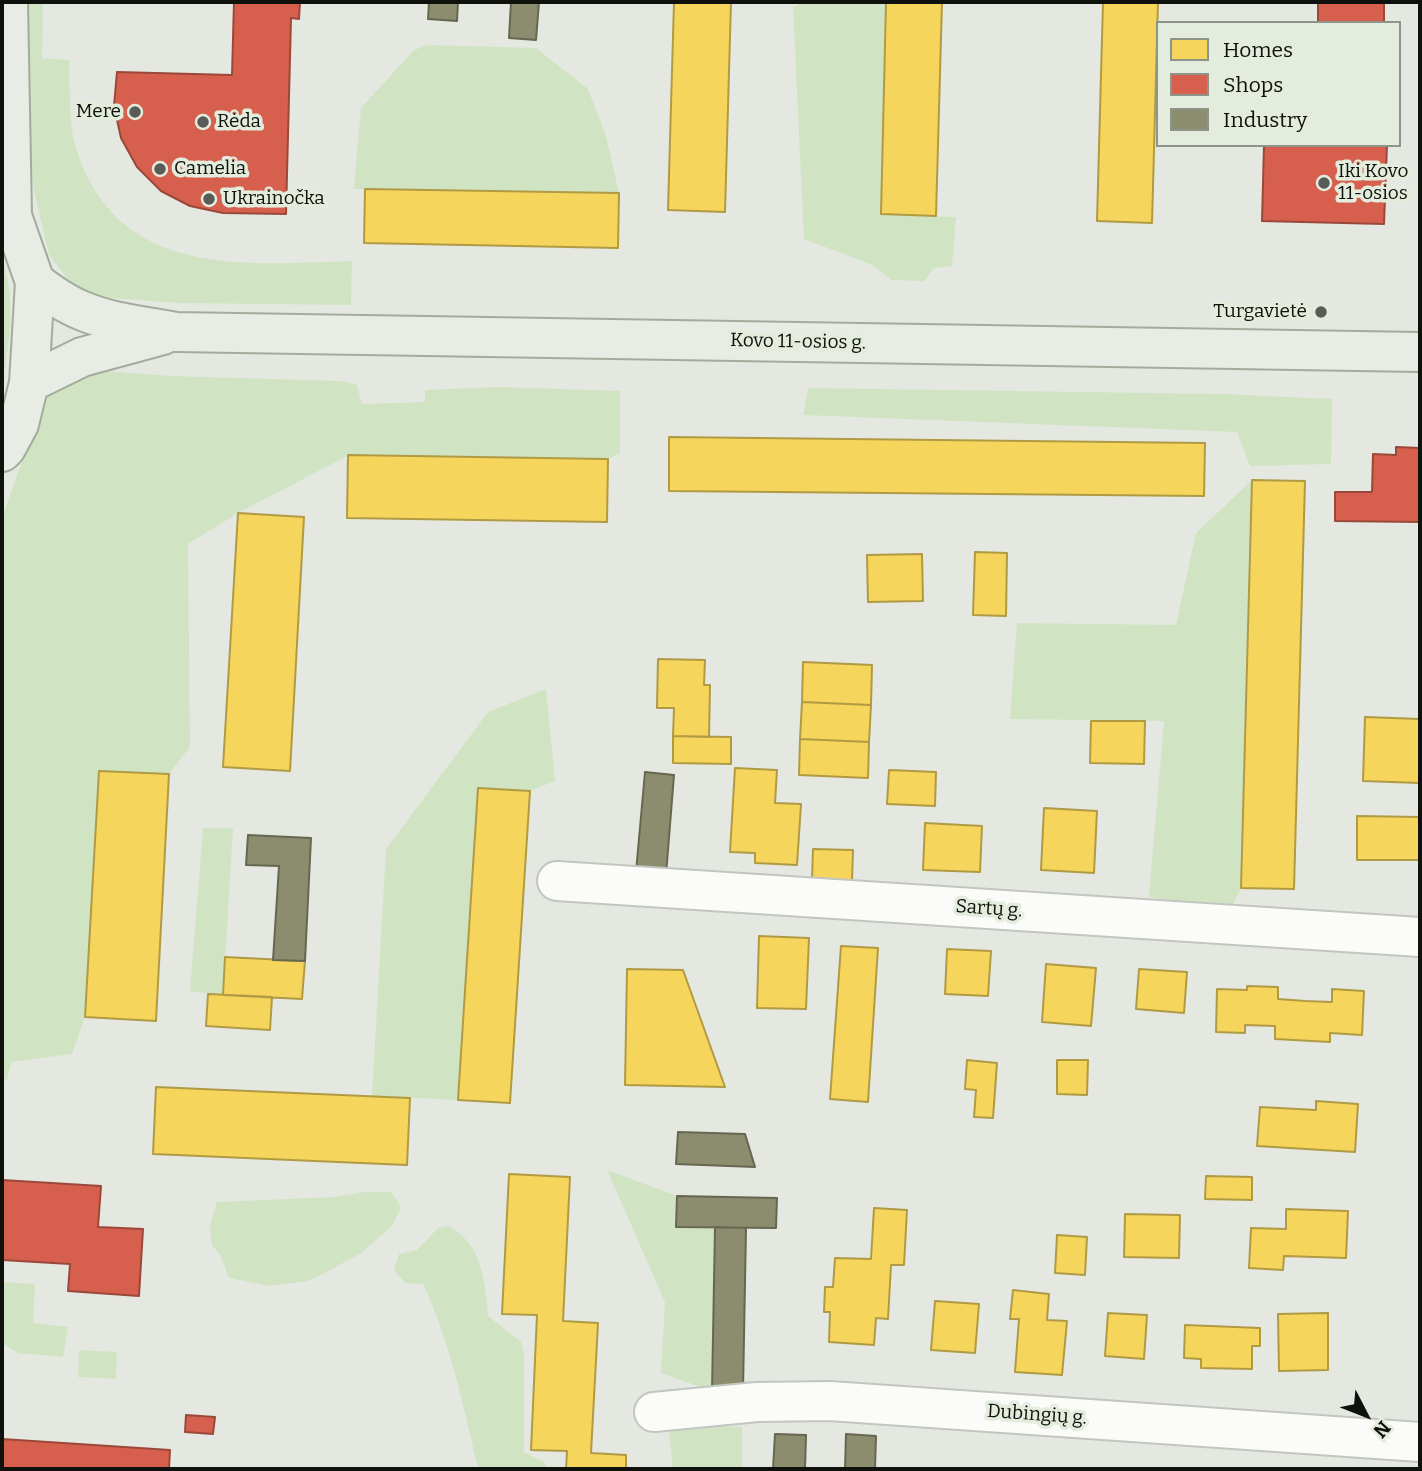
<!DOCTYPE html>
<html>
<head>
<meta charset="utf-8">
<style>
	body { margin:0 }
	#map { position:relative; width:1422px; height:1471px; overflow:hidden; background:#e4e8e0; font-family:Bitter,serif }
	canvas { display:block }
	.frame { position:absolute; inset:0; border:4px solid #0e110c; pointer-events:none }
	.legend { position:absolute; left:1156px; top:21px; width:245px; height:126px; box-sizing:border-box; background:#e3ecdd; border:2px solid #8e9489; margin:0; padding:9px 12px; list-style:none; font-size:21px; color:#0e110c }
	.legend li { display:flex; align-items:center; gap:14px; height:35px }
	.legend b { width:35px; border:2px solid #8e9489 }
	.north { position:absolute; left:1331px; top:1380px; width:70px; height:70px; -webkit-text-stroke:5px #e3ecdd; paint-order:stroke; rotate:132deg; font-size:19px; font-weight:700; line-height:28px; text-align:center; color:#0e110c }
	.north::after { content:''; display:block; margin:auto; width:24px; height:32px; background:#0e110c; clip-path:polygon(50% 0,100% 100%,50% 72%,0 100%) }
</style>
</head>
<body>
<div id="map">
<canvas width="1422" height="1471"></canvas>
<div class="frame"></div>
<ul class="legend">
<li><b style="height:19px;background:#f6d55c"></b>Homes</li>
<li><b style="height:19px;background:#d6604d"></b>Shops</li>
<li><b style="height:19px;background:#8c8c6e"></b>Industry</li>
</ul>
<div class="north">N</div>
</div>
<script>
const ctx = document.querySelector('canvas').getContext('2d');
ctx.lineJoin = 'round';
function fill(path, color) {
  ctx.fillStyle = color;
  ctx.fill(path, 'evenodd');
}
function strokePath(path, color, width, dash) {
  ctx.strokeStyle = color;
  ctx.lineWidth = width;
  ctx.lineCap = dash ? 'butt' : 'round';
  ctx.setLineDash(dash || []);
  ctx.stroke(path);
}
function label(font, color, halo, rows, align = 'center') {
  ctx.font = font + ' Bitter,serif';
  ctx.lineWidth = 7;
  ctx.setLineDash([]);
  ctx.textBaseline = 'middle';
  ctx.strokeStyle = halo;
  ctx.fillStyle = color;
  for (const [text, x, y, turn = 0] of rows) {
    ctx.save();
    ctx.translate(x, y);
    ctx.rotate((+turn || 0) * Math.PI / 180);
    ctx.textAlign = isNaN(turn) ? turn : align;
    if (halo) ctx.strokeText(text, 0, 0);
    ctx.fillText(text, 0, 0);
    ctx.restore();
  }
}
fill(new Path2D(`
	M24 2H43L42 58 69 60C70 84 69 123 75 145 115 278 240 265 352 261L351 305 178 303 96 297 70 282 49 255 33 186 24 57Z
	M804 2H886L881 214 956 217 952 266 934 268 924 281 891 280 873 265 804 239 793 7Z
	M428 45 536 48 588 89 606 136 619 193 354 189 361 108 414 50Z
	M2 258C16 297 10 342 2 382Z
	M78 369 171 376 340 381 357 385 362 404 425 402V390L498 387 620 391V453L608 459 349 455 238 513 188 544 190 747 169 774 99 771 85 1017 72 1054 11 1062 7 1080 2 1079V518L42 404 49 393Z
	M808 388 1223 394 1332 399 1331 464 1250 466 1237 432 803 415Z
	M1252 480 1241 888 1231 908H1219L1149 897 1164 721 1010 719 1017 623 1176 625 1196 533Z
	M546 689 555 781 530 791 478 788 458 1100 372 1096 386 849 488 712Z
	M203 828H233L223 995 190 991Z
	M607 1170 677 1196V1227H715L712 1391 661 1373 665 1302Z
	M364 1192H391L401 1207 392 1226 360 1254 309 1281 269 1286 229 1278 220 1254 212 1246 210 1225 217 1202 334 1197Z
	M448 1226C483 1244 485 1282 488 1316L521 1342 524 1356V1452L544 1462 548 1469H478C464 1407 450 1342 423 1284L405 1283 394 1270 399 1254 417 1250 438 1228Z
	M2 1282 35 1284 33 1323 68 1327 63 1357 18 1353 2 1343Z
	M79 1350 117 1352 116 1379 78 1377Z
	M668 1423 742 1427V1469H673Z`), '#d0e4c3');
const homes = new Path2D(`
	M674 2H731L725 212 668 210Z
	M886 2H942L936 216 881 214Z
	M1103 2H1158L1152 223 1097 221Z
	M365 189 619 193 618 248 364 243Z
	M669 437 1205 443 1204 496 669 491Z
	M348 455 608 459 607 522 347 518Z
	M1252 480 1305 481 1294 889 1241 888Z
	M238 513 304 517 290 771 223 767Z
	M975 552 1007 553 1006 616 973 615Z
	M922 554 923 601 868 602 867 555Z
	M658 659 705 660 704 685H710L709 737 673 736 674 708H657Z
	M803 662 872 665 871 705 802 702Z
	M802 702 871 705 869 742 800 739Z
	M1365 717 1420 719V783L1363 781Z
	M1091 721H1145L1144 764 1090 763Z
	M673 736 731 737V764L673 763Z
	M800 739 869 742 868 778 799 775Z
	M735 768 777 770 775 803 801 804 797 865 755 863V853L730 852Z
	M889 770 936 772 935 806 887 804Z
	M99 771 169 774 156 1021 85 1017Z
	M478 788 530 791 510 1103 458 1100Z
	M1044 808 1097 811 1094 873 1041 870Z
	M1357 816 1420 817 1419 860H1357Z
	M925 823 982 826 980 872 923 870Z
	M813 849 853 850 852 881 812 880Z
	M759 936 809 938 806 1009 757 1008Z
	M841 946 878 948 868 1102 830 1099Z
	M947 949 991 951 988 996 945 994Z
	M225 957 305 961 302 999 223 995Z
	M1046 964 1096 968 1091 1026 1042 1022Z
	M627 969 683 970 725 1087 625 1085Z
	M1139 969 1187 972 1184 1013 1136 1009Z
	M1247 986 1278 987V999L1305 1001 1332 1002V989L1364 991 1362 1035 1330 1033V1042L1275 1039V1026L1245 1025V1033L1216 1032 1217 989 1247 990Z
	M208 994 272 997 270 1030 206 1026Z
	M967 1060 997 1063 993 1118 974 1117 976 1090 965 1089Z
	M1057 1060H1088L1087 1095 1057 1094Z
	M156 1087 410 1098 407 1165 153 1154Z
	M1316 1101 1358 1104 1355 1152 1257 1146 1260 1107 1316 1110Z
	M509 1174 570 1177 563 1321 598 1323 591 1453 626 1455V1469H566L567 1451 531 1450 537 1315 502 1314Z
	M1206 1176 1252 1177V1200L1205 1199Z
	M874 1208 907 1210 904 1265H891L888 1319 876 1318 874 1345 829 1342 830 1312H824L825 1287H833L835 1258 871 1259Z
	M1286 1209 1348 1211 1346 1258 1284 1256 1283 1270 1249 1268 1251 1228 1286 1229Z
	M1125 1214 1180 1215 1179 1258 1124 1257Z
	M1057 1235 1087 1237 1085 1275 1055 1273Z
	M1013 1290 1049 1294 1047 1320 1067 1321 1062 1375 1015 1372 1019 1319H1010Z
	M935 1301 979 1304 975 1353 931 1350Z
	M1108 1313 1147 1315 1144 1359 1105 1356Z
	M1328 1313V1370L1279 1371 1278 1314Z
	M1185 1325 1260 1328V1346H1252V1369L1201 1368V1359L1184 1358Z`);
fill(homes, '#f6d55c');
strokePath(homes, '#b09a44', 2);
const shops = new Path2D(`
	M234 2H300L299 19 291 18 286 214 223 213 190 206 161 191 137 167 121 138 114 106 117 72 232 75Z
	M1318 2H1384V23H1318Z
	M1264 145H1387L1384 224 1262 221Z
	M1396 447 1420 448V522L1335 521V492H1372L1373 454 1396 455Z
	M2 1180 101 1186 98 1227 143 1229 139 1296 68 1291 70 1264 2 1260Z
	M186 1415 215 1417 213 1434 185 1432Z
	M2 1439 170 1450 169 1469H2Z`);
fill(shops, '#d6604d');
strokePath(shops, '#9a483a', 2);
const industry = new Path2D(`
	M429 2H458L457 21 428 19Z
	M511 2H539L536 40 509 38Z
	M645 772 674 775 666 875 636 872Z
	M248 835 311 838 305 961 273 960 279 866 246 865Z
	M678 1132 745 1134 755 1167 676 1164Z
	M677 1196 777 1198 776 1228 676 1227Z
	M715 1227 746 1228 743 1391H712Z
	M775 1434 806 1435 805 1469H773Z
	M846 1434 876 1436 875 1469H845Z`);
fill(industry, '#8c8c6e');
strokePath(industry, '#666751', 2);
const minor = new Path2D(`
	M557 881 1420 937
	M654 1412 757 1402 830 1401 1420 1442`);
const major = new Path2D(`
	M8 2 12 216
	M2 209 12 216 35 282 29 383 19 424 6 448 2 452
	M35 282C50 293 65 304 83 311 111 323 145 326 176 332L1420 352
	M29 383 82 357 163 335`);
strokePath(minor, '#c2c6c0', 42);
strokePath(major, '#a3ac9c', 42);
strokePath(minor, '#fbfcfa', 38);
strokePath(major, '#e7ece4', 38);
for (const [x, y, r, color] of [
	[135,112,7,"#595c56"],
	[203,122,7,"#595c56"],
	[160,169,7,"#595c56"],
	[1324,183,7,"#595c56"],
	[209,199,7,"#595c56"],
	[1321,312,7,"#595c56"]
]) {
  const dot = new Path2D();
  dot.arc(x, y, r, 0, 2 * Math.PI);
  ctx.fillStyle = color;
  ctx.fill(dot);
  strokePath(dot, '#e3ecdd', 2.5);
}
label('19px', '#0e110c', '#e3ecdd', [
	["Mere",121,112,"right"],
	["Rėda",217,122],
	["Camelia",174,169],
	["Iki Kovo",1338,172],
	["11-osios",1338,194],
	["Ukrainočka",223,199],
	["Turgavietė",1307,312,"right"]
], 'left');
label('19px', '#0e110c', '#e3ecdd', [
	["Kovo 11-osios g.",798,342,1],
	["Sartų g.",989,909,4],
	["Dubingių g.",1037,1415,4]
]);
</script>
</body>
</html>
